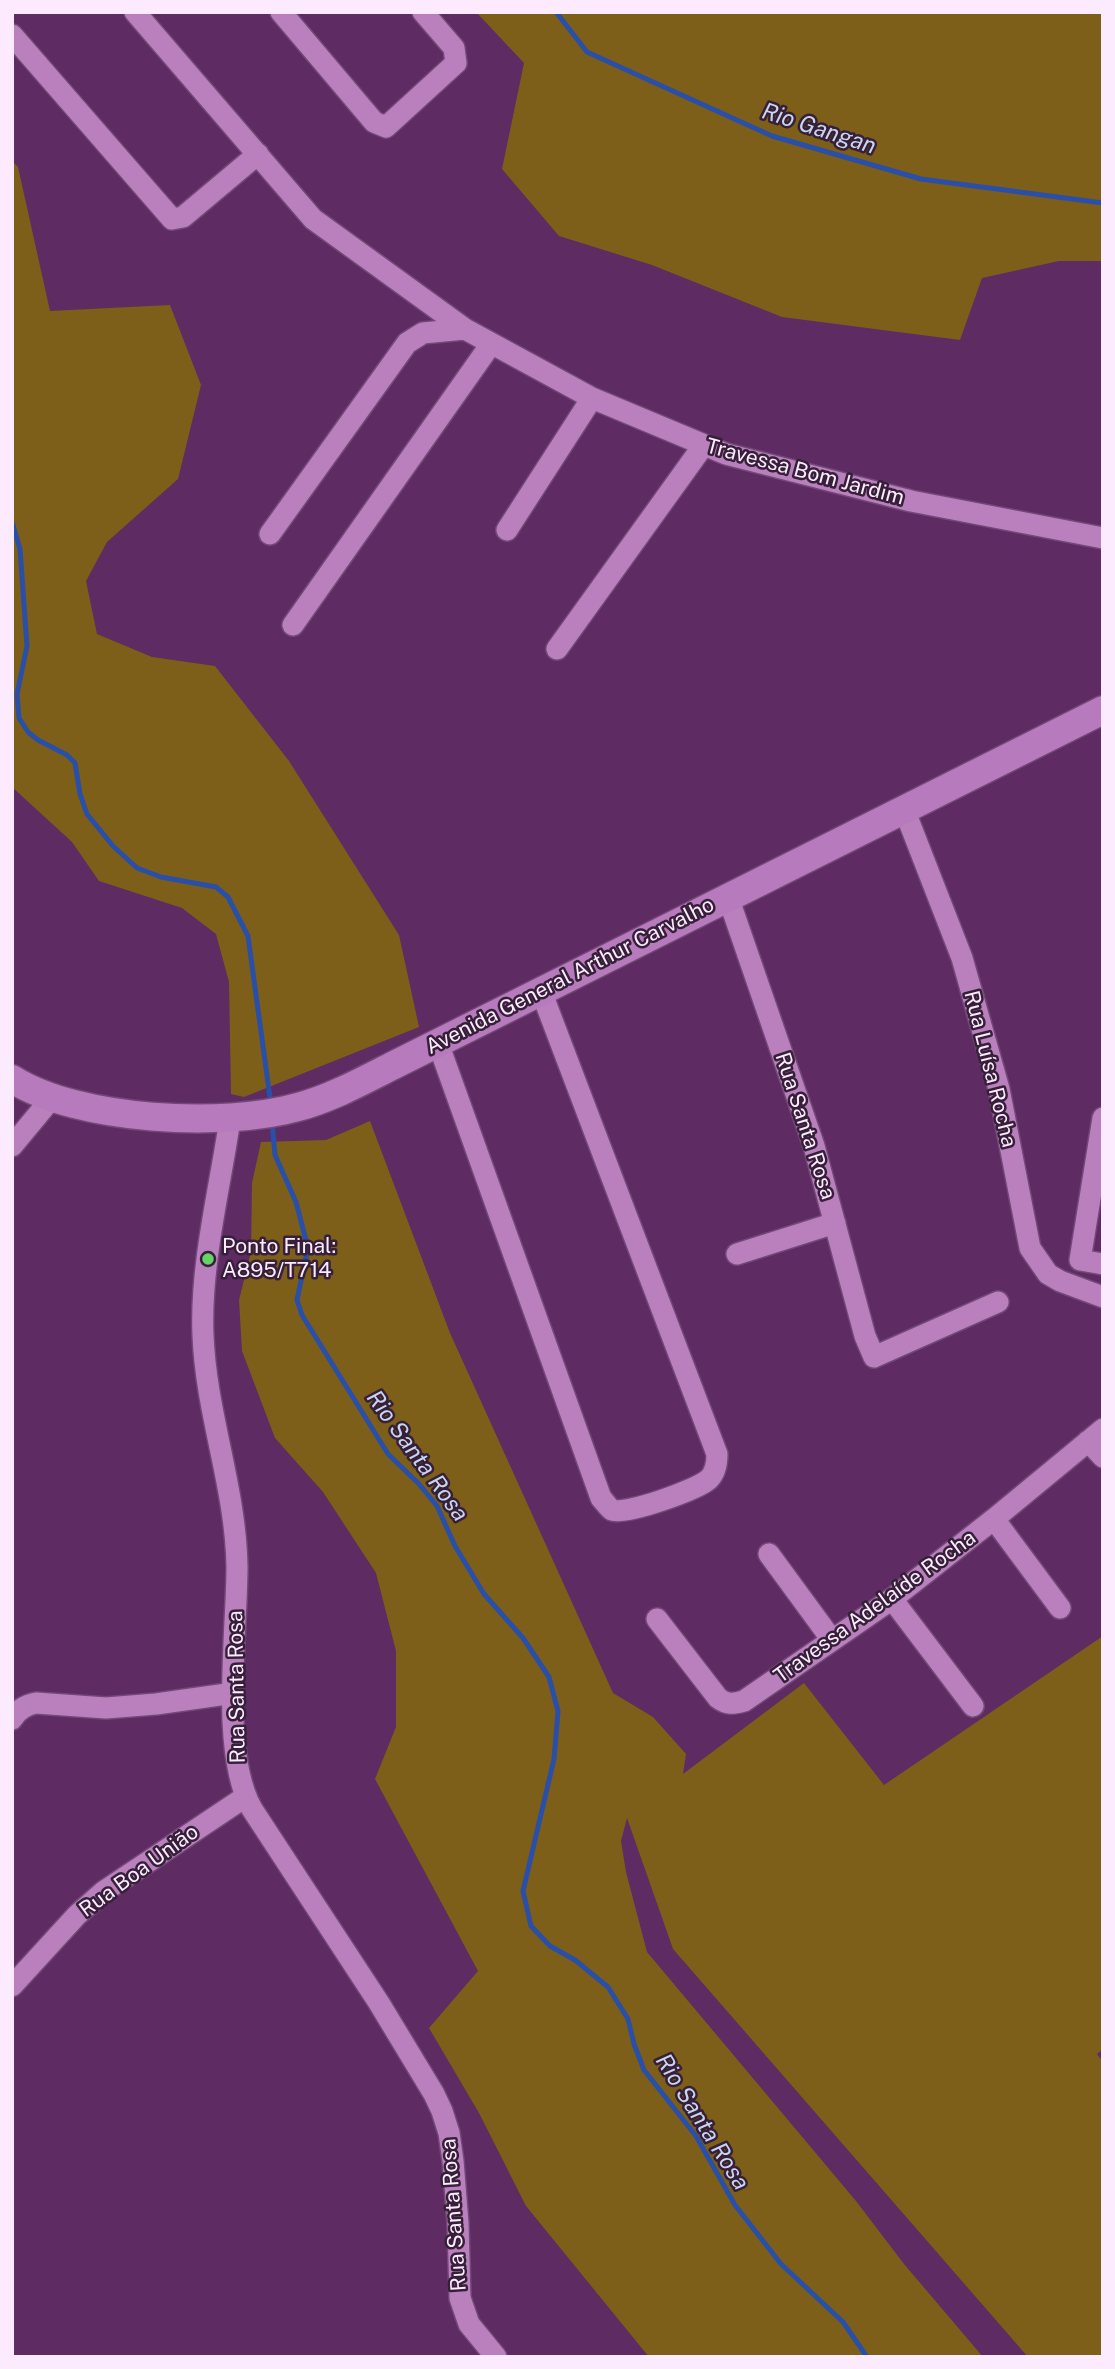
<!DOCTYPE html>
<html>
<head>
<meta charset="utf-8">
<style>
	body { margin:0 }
	#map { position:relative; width:1115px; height:2369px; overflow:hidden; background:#5e2b62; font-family:"Public Sans",sans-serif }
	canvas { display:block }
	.frame { position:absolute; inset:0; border:14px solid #fceafe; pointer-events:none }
</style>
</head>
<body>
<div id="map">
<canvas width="1115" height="2369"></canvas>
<div class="frame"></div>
</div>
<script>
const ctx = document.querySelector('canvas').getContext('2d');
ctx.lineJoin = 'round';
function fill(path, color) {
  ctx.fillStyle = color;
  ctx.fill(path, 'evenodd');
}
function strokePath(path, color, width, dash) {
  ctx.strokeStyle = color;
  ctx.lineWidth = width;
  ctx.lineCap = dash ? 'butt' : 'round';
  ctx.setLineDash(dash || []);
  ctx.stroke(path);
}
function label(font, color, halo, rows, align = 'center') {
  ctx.font = font + ' "Public Sans",sans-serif';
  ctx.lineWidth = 5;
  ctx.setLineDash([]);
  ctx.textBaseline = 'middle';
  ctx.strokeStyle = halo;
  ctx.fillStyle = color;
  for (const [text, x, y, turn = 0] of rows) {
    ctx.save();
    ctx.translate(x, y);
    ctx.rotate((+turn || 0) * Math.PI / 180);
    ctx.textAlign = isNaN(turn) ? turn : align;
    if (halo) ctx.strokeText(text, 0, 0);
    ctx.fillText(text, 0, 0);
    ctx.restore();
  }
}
fill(new Path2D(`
	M476 12H1103V261H1059L982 278 960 340 782 317 652 265 559 236 502 169 524 63Z
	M12 161 18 167 50 311 170 305 201 385 178 479 107 542 86 581 97 634 152 657 215 666 289 761 399 935 419 1027 244 1097 231 1094 229 982 216 934 182 908 99 881 72 842 12 787Z
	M370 1121 450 1333 613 1693 653 1717 686 1754 683 1774 804 1683 884 1785 1103 1636V2049L1097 2054 1103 2062V2357H1028L673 1949 627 1818 621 1841 626 1872 647 1952 856 2201 904 2264 983 2357H649L526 2206 479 2113 429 2028 478 1971 375 1779 396 1727V1651L376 1573 323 1492 275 1438 242 1351 239 1300 251 1252 252 1183 261 1142 326 1140Z`), '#7d5f19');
strokePath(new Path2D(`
	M556 12 587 52 772 136 921 179 1103 203
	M12 522 20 549 27 646 17 694 19 718 28 732 38 740 67 755 75 763 80 794 87 814 113 846 137 868 161 877 216 887 228 897 248 936 271 1105
	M272 1122 275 1155 296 1202 308 1248 297 1300 302 1315 388 1454 419 1484 437 1506 455 1546 484 1594 523 1638 549 1677 558 1711 554 1759 523 1891 531 1926 550 1946 575 1960 608 1987 628 2019 634 2044 644 2070 696 2136 735 2205 781 2264 843 2322 867 2357`), '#294fa8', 5);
const minor = new Path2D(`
	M135 12 313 219 465 329 592 398 726 454 911 501 1103 538
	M281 12 374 122 386 127 456 63 454 48 423 12
	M12 35 172 219 183 217 258 154
	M507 530 592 398
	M270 534 407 343 423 333 465 329
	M293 625 491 344
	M557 649 703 446
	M904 809 962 958 999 1089 1030 1248 1048 1274 1060 1281 1103 1297
	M728 897 814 1146 865 1336 874 1357 998 1302
	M438 1043 601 1498C604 1501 608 1507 612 1510 624 1516 699 1489 709 1479 716 1472 717 1463 717 1454L541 991
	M1103 1118 1080 1260 1103 1264
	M230 1119C220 1188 200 1265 203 1335 206 1414 236 1488 237 1567 237 1633 220 1752 252 1809L379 2003 434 2094 442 2111 449 2133 453 2161 458 2223 460 2298 469 2324 496 2357
	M12 1146 51 1099
	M737 1254 835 1223
	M1088 1441 1103 1457
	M994 1519 1060 1608
	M769 1554 832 1640
	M892 1599 973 1706
	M657 1619 718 1698C727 1705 733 1704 744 1701L892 1599 994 1519 1103 1429
	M12 1719C18 1709 26 1705 36 1703L106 1708 156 1704 234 1693
	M12 1986 77 1915 103 1892 245 1797`);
const major = new Path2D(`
	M12 1079C78 1121 224 1128 298 1107 332 1098 364 1080 396 1064L1103 710`);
strokePath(minor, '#724876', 24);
strokePath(major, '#724876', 31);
strokePath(minor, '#b980bd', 21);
strokePath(major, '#b77abc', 28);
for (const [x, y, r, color] of [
	[208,1259,7,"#65d467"]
]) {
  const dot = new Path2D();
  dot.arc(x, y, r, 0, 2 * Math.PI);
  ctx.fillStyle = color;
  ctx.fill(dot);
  strokePath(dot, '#361f38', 2.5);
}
label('21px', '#fceafe', '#361f38', [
	["Travessa Bom Jardim",805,472,15],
	["Avenida General Arthur Carvalho",570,976,-27],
	["Rua Luísa Rocha",990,1069,76],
	["Rua Santa Rosa",805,1126,72],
	["Travessa Adelaíde Rocha",875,1607,-36],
	["Rua Santa Rosa",237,1687,-91],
	["Rua Boa União",139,1871,-36],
	["Rua Santa Rosa",454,2215,-94]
]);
label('21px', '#fceafe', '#361f38', [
	["Ponto Final:",222,1247],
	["A895/T714",222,1271]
], 'left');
label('italic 23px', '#c9d5ed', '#361f38', [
	["Rio Gangan",819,129,18],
	["Rio Santa Rosa",417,1456,54],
	["Rio Santa Rosa",702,2122,58]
]);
</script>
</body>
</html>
